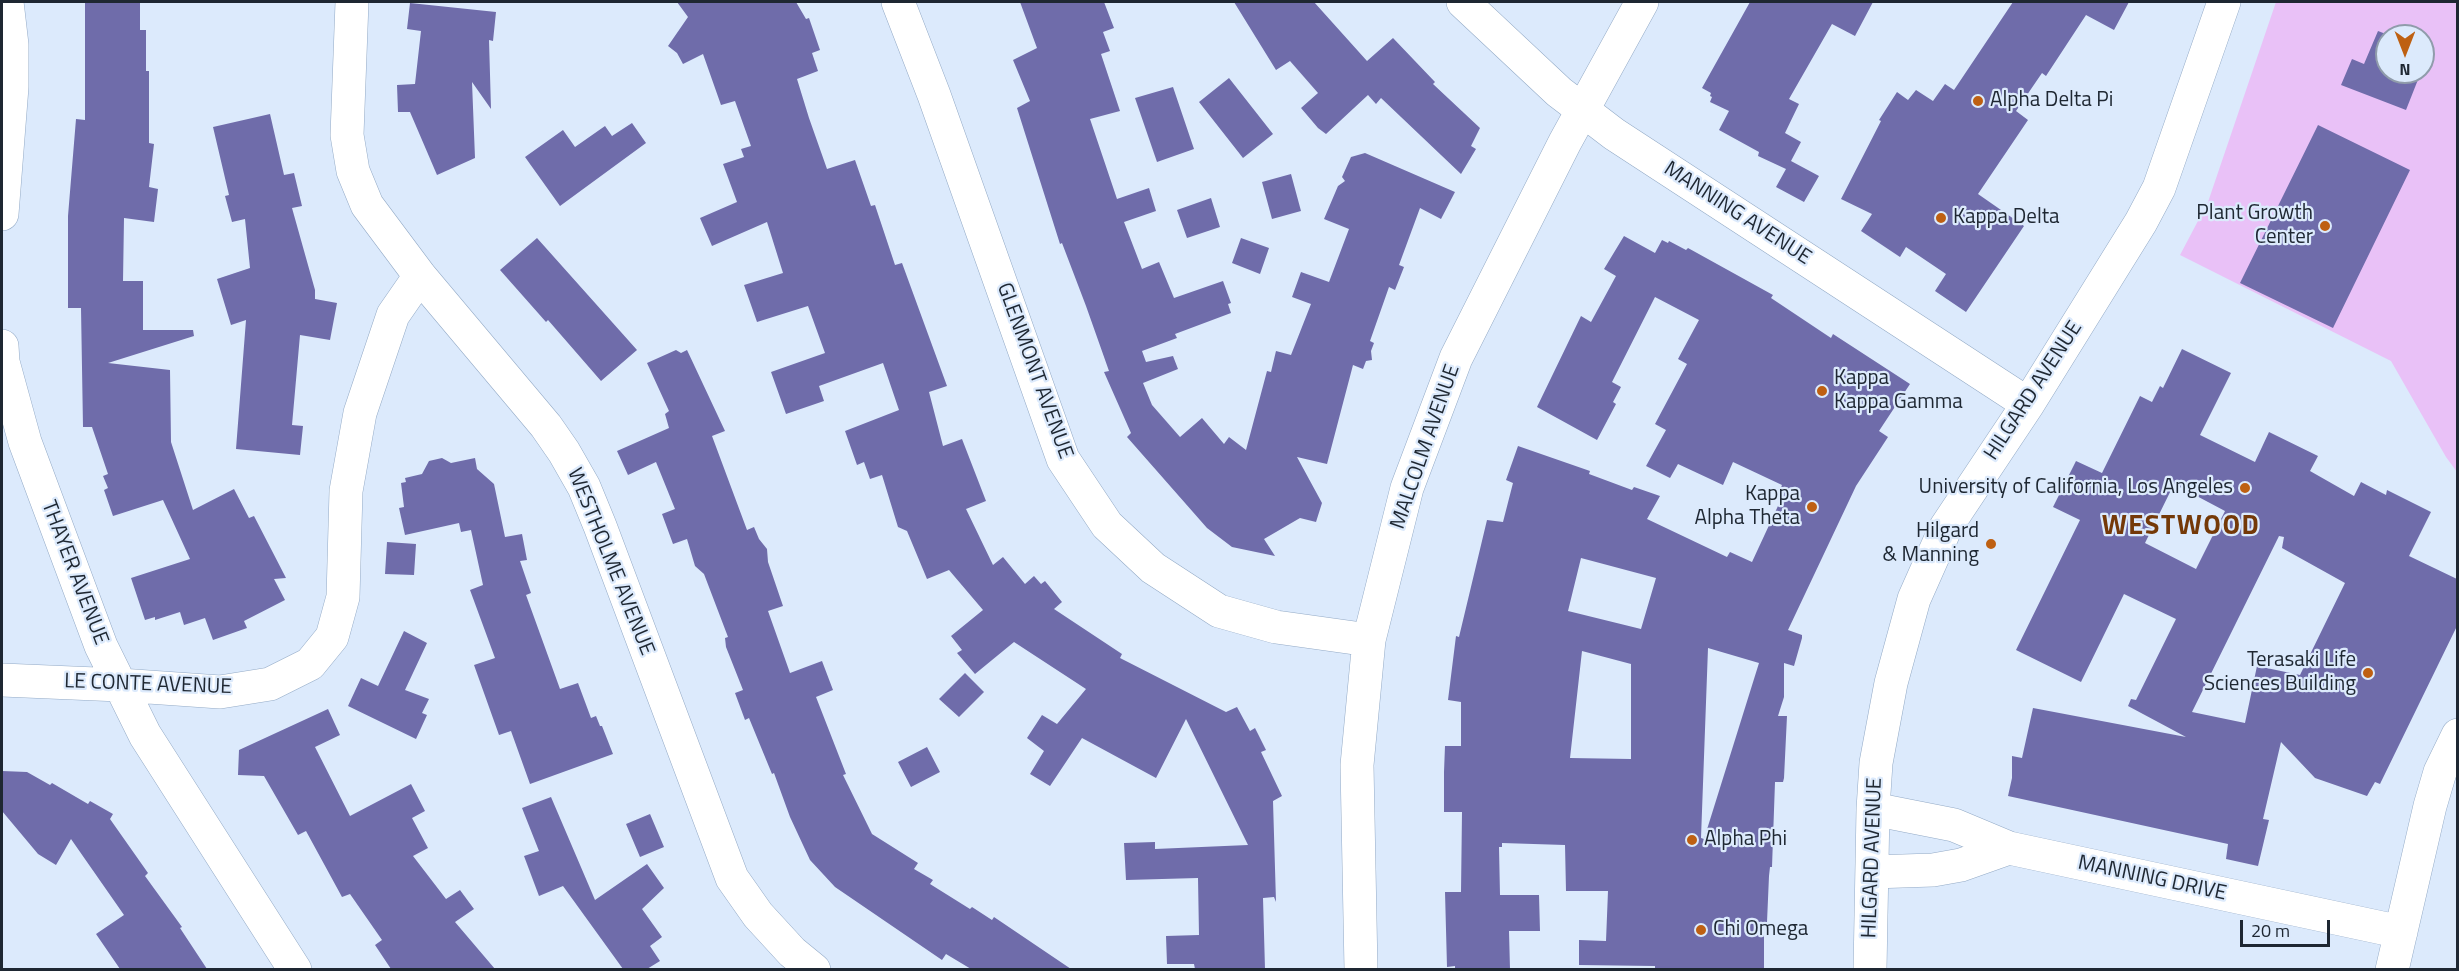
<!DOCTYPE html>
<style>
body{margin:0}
#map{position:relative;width:2459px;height:971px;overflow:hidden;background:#dceafc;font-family:"Titillium Web",sans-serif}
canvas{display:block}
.frame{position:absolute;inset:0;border:3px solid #1e2732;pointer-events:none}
.north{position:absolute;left:2375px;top:24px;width:60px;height:60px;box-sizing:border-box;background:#dceafc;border:2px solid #909cab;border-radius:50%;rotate:180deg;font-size:16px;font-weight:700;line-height:24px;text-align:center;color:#1e2732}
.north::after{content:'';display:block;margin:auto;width:21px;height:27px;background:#be6012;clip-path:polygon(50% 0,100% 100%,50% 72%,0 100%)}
.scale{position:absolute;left:2240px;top:920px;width:90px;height:27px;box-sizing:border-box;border:3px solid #1e2732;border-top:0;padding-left:8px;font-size:18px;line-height:21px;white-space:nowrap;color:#1e2732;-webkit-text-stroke:4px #dceafc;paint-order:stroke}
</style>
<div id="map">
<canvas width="2459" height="971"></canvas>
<div class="frame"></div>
<div class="north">N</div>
<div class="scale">20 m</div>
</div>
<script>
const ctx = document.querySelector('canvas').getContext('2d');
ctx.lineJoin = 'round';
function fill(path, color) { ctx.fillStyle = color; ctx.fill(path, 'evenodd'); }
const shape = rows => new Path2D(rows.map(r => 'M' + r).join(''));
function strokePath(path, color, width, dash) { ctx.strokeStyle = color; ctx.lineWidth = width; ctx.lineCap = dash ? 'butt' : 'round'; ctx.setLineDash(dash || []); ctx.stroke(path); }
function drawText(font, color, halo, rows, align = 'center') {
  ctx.font = font + ' "Titillium Web",sans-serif'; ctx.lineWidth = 4.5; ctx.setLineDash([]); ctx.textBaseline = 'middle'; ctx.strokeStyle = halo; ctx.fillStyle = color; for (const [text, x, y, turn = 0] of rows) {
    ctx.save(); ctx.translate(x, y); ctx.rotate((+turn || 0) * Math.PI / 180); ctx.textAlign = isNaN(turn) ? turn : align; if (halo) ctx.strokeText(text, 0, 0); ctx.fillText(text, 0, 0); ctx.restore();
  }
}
fill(shape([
 [2276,2,2457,2,2457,472,2446,457,2391,361,2180,255,2208,202],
 [2387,36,2423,36,2423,72,2387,72]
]), '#e9c1f7');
fill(shape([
 [85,2,140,2,140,30,146,30,146,71,149,71,149,143,154,144,149,187,158,189,154,222,124,218,123,281,143,281,143,330,193,330,194,336,108,363,170,370,171,442,193,510,234,489,249,518,254,516,286,578,274,579,285,600,244,621,247,628,213,640,205,618,184,625,180,612,155,620,155,617,145,620,131,578,190,559,163,500,113,516,104,490,108,488,103,476,108,474,92,427,83,427,81,308,68,308,68,216,76,119,85,120],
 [677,2,796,2,806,19,809,18,820,50,812,53,818,71,797,79,809,118,827,169,855,160,871,206,875,205,895,265,902,263,947,386,929,392,943,446,962,439,986,501,966,509,993,565,1003,557,1025,584,1034,576,1041,584,1045,581,1062,602,1054,609,1122,654,1120,658,1226,712,1237,707,1250,731,1255,728,1266,750,1261,752,1282,796,1273,801,1276,902,1274,897,1263,898,1265,969,1195,969,1194,964,1167,964,1166,936,1199,935,1198,878,1126,880,1124,843,1155,842,1155,849,1248,845,1186,719,1156,778,1082,738,1050,786,1030,774,1044,751,1027,738,1042,715,1057,724,1086,689,1014,642,975,674,957,653,962,650,951,636,983,610,949,570,927,579,907,531,898,527,882,475,870,479,864,462,857,465,845,431,899,410,883,363,819,386,824,401,786,414,771,372,825,353,808,306,757,322,744,285,783,273,767,222,712,246,700,218,737,202,723,164,744,157,741,149,751,146,735,101,721,105,703,54,683,64,677,53,668,46,688,17],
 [1020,2,1104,2,1114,28,1103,32,1110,51,1101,54,1120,111,1090,119,1117,199,1149,188,1156,211,1124,222,1142,269,1159,262,1174,298,1223,281,1231,303,1228,304,1231,313,1175,334,1177,338,1142,351,1146,362,1173,356,1178,369,1143,383,1152,405,1180,437,1202,418,1224,444,1229,437,1246,450,1267,371,1271,372,1276,351,1291,355,1311,304,1292,297,1301,272,1329,282,1349,229,1324,219,1338,186,1345,181,1342,177,1351,157,1365,153,1455,192,1441,219,1420,208,1399,265,1404,267,1395,290,1389,287,1370,341,1374,343,1371,351,1372,360,1366,361,1363,369,1353,365,1327,464,1297,457,1322,503,1316,522,1300,518,1264,539,1275,556,1232,547,1207,528,1127,437,1131,433,1104,372,1109,371,1086,306,1062,243,1060,244,1017,108,1030,101,1013,60,1037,48],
 [1234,2,1314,2,1367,61,1393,38,1435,82,1433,84,1480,128,1471,146,1476,149,1461,174,1381,98,1376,104,1368,95,1326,134,1318,128,1301,108,1318,93,1290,61,1276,70],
 [1750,2,1873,2,1855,36,1832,24,1789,99,1799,104,1785,133,1801,142,1791,161,1819,176,1804,202,1776,187,1786,169,1758,156,1759,152,1719,130,1729,111,1710,102,1712,97,1710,96,1711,93,1702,88],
 [2013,2,2129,2,2114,30,2086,15,2046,76,2042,73,2016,111,2028,120,1978,194,2024,226,1966,312,1935,291,1946,274,1906,247,1900,257,1861,231,1872,214,1841,199,1881,121,1879,120,1897,92,1908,100,1916,90,1933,101,1945,84,1954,90],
 [410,3,496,12,493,41,489,40,491,109,472,82,475,158,437,175,410,112,398,112,397,85,415,84,421,31,407,29],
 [2378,31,2391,36,2387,36,2387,72,2421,72,2406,110,2341,85,2352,59,2364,64],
 [1229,78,1273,134,1243,158,1199,102],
 [1173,87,1194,149,1157,162,1135,98],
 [270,114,284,175,294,173,302,206,292,208,315,290,315,299,337,303,330,340,300,335,292,425,303,426,300,455,236,449,246,320,231,325,217,279,250,268,245,219,232,222,225,196,229,195,213,127],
 [632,123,646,143,560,206,525,157,563,130,575,147,605,126,612,136],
 [2318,125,2410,170,2333,328,2240,283],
 [1291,174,1301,211,1272,219,1262,182],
 [1211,198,1220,227,1187,238,1177,210],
 [1624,236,1655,253,1662,240,1668,243,1669,241,1686,250,1688,248,1773,295,1771,298,1831,338,1833,334,1910,384,1879,431,1888,437,1856,486,1788,630,1802,635,1802,638,1794,666,1784,663,1784,697,1778,716,1787,716,1784,778,1783,782,1775,782,1772,867,1770,867,1769,876,1767,922,1764,922,1764,969,1655,969,1655,966,1579,965,1579,940,1606,941,1608,891,1566,891,1565,845,1502,843,1502,847,1499,847,1500,895,1539,895,1540,931,1509,931,1510,969,1455,969,1455,966,1447,967,1445,892,1461,892,1462,812,1444,812,1444,772,1445,746,1461,746,1461,702,1448,700,1456,636,1459,637,1487,520,1503,522,1513,483,1506,480,1518,446,1590,471,1589,474,1632,490,1634,487,1660,496,1647,519,1727,557,1730,552,1752,562,1784,493,1779,491,1782,485,1733,462,1723,485,1678,464,1670,478,1646,466,1666,430,1655,424,1687,364,1678,359,1699,320,1655,297,1612,382,1621,387,1613,402,1616,404,1597,440,1537,407,1581,316,1591,322,1616,276,1604,269],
 [1581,558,1656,578,1641,629,1568,611],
 [1708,648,1759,663,1704,839,1701,838],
 [1582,651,1631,664,1631,759,1570,758],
 [537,238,637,350,601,381,548,320,546,322,500,270],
 [1241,238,1269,248,1260,274,1232,263],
 [2182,349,2231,373,2200,435,2255,462,2269,432,2318,456,2310,471,2354,496,2361,482,2386,495,2387,490,2431,512,2409,556,2457,579,2457,626,2380,784,2375,782,2367,796,2315,778,2281,742,2263,819,2269,820,2258,866,2226,859,2228,844,2008,796,2012,778,2012,756,2022,758,2033,708,2186,737,2128,706,2131,699,2136,700,2176,619,2124,594,2081,682,2016,650,2080,520,2053,507,2076,461,2102,473,2140,396,2152,402,2160,386,2163,388],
 [2174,484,2225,511,2196,569,2145,543],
 [2279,536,2284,537,2282,548,2345,583,2300,675,2257,666,2245,723,2192,712],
 [676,350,681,353,687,350,725,431,712,436,747,530,754,527,759,539,767,549,768,562,783,606,768,611,790,673,822,661,833,690,816,697,846,774,843,775,872,834,918,863,914,869,933,880,930,884,970,909,972,907,992,920,994,917,1071,969,971,969,946,954,942,960,835,887,810,860,790,817,774,773,772,774,749,718,745,720,735,693,743,690,726,647,725,638,728,637,704,574,695,566,687,539,673,544,662,514,675,509,656,462,628,475,617,451,669,428,665,414,669,411,647,363],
 [442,458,451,463,475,458,477,469,494,484,505,537,522,534,527,560,520,561,531,593,526,595,560,689,578,683,591,718,596,716,600,726,602,726,613,754,530,784,511,731,499,735,474,665,495,658,470,590,483,585,471,530,461,532,459,523,405,535,399,508,404,507,401,483,406,482,405,478,422,474,429,461],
 [387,542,416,544,414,575,385,574],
 [404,631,427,643,405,690,429,699,422,713,427,715,416,739,348,706,361,678,378,686],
 [965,673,984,692,959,717,939,699],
 [328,709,340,735,315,747,350,816,411,784,425,811,412,818,428,848,413,856,446,899,460,890,474,909,455,922,495,969,391,969,375,945,382,940,350,894,342,897,306,831,298,835,264,776,238,775,239,750],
 [927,747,940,772,911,787,898,762],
 [2,771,27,772,50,785,52,783,88,804,90,801,113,814,110,819,148,873,145,876,182,927,180,928,207,969,120,969,96,934,124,915,71,839,56,865,38,854,2,811],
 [551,797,595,900,647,864,664,888,642,909,662,937,650,946,660,961,647,969,623,969,563,886,539,896,524,856,539,851,522,808],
 [650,814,664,847,640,857,626,824]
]), '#6f6caa');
const minor = shape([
 [352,2,347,135,353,171,367,205,420,276,546,426,564,452,584,487,600,526,732,878,758,915,792,952,814,970],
 [898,2,934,95,1063,459,1107,525,1153,568,1219,611,1276,627,1369,640],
 [1463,2,1559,92,1614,134,2028,404],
 [2,214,12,87,12,45,7,2],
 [2,346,3,362,25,442,101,646,145,735,295,970],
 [2,680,120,685,220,692,270,684,310,664,332,637,343,597,346,491,360,413,393,315,420,276],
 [1873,809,1954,825,2009,848,2401,932],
 [1872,872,1933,870,1961,865,2009,848],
 [1361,970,1357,765,1369,640,1407,488,1456,358,1565,142,1642,2],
 [1870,970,1873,809,1876,763,1891,683,1914,599,1946,527,2028,404,2141,222,2159,188,2224,2],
 [2392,970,2430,806,2440,772,2458,735]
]);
strokePath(minor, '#93aac6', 34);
strokePath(minor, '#fff', 33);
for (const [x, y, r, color] of [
 [1978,101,6,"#be6012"],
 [1941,218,6,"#be6012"],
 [2325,226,6,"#be6012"],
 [1822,391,6,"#be6012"],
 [2245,488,6,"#be6012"],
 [1812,507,6,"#be6012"],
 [1991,544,6,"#be6012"],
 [2368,673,6,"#be6012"],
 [1692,840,6,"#be6012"],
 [1701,930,6,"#be6012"]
]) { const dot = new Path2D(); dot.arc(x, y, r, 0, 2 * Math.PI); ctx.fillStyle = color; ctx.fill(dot); strokePath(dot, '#dceafc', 2); }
drawText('21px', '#1e2732', '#dceafc', [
 ["Alpha Delta Pi",1990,101],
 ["Plant Growth",2313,214,"right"],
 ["Center",2313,238,"right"],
 ["Kappa Delta",1953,218],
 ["Kappa",1834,379],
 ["Kappa Gamma",1834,403],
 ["University of California, Los Angeles",2233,488,"right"],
 ["Kappa",1800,495,"right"],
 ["Alpha Theta",1800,519,"right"],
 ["Hilgard",1979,532,"right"],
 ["& Manning",1979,556,"right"],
 ["Terasaki Life",2356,661,"right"],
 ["Sciences Building",2356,685,"right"],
 ["Alpha Phi",1704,840],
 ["Chi Omega",1713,930]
], 'left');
drawText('21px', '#1e2732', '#dceafc', [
 ["MANNING AVENUE",1737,214,33],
 ["GLENMONT AVENUE",1034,371,70],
 ["HILGARD AVENUE",2034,391,-57],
 ["MALCOLM AVENUE",1426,447,-71],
 ["WESTHOLME AVENUE",610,562,68],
 ["THAYER AVENUE",74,573,69],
 ["LE CONTE AVENUE",148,685,2],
 ["HILGARD AVENUE",1873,858,-88],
 ["MANNING DRIVE",2152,879,12]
]);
ctx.letterSpacing = '1.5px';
drawText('bold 27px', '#743908', '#dceafc', [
 ["WESTWOOD",2181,527]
]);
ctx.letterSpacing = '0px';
</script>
